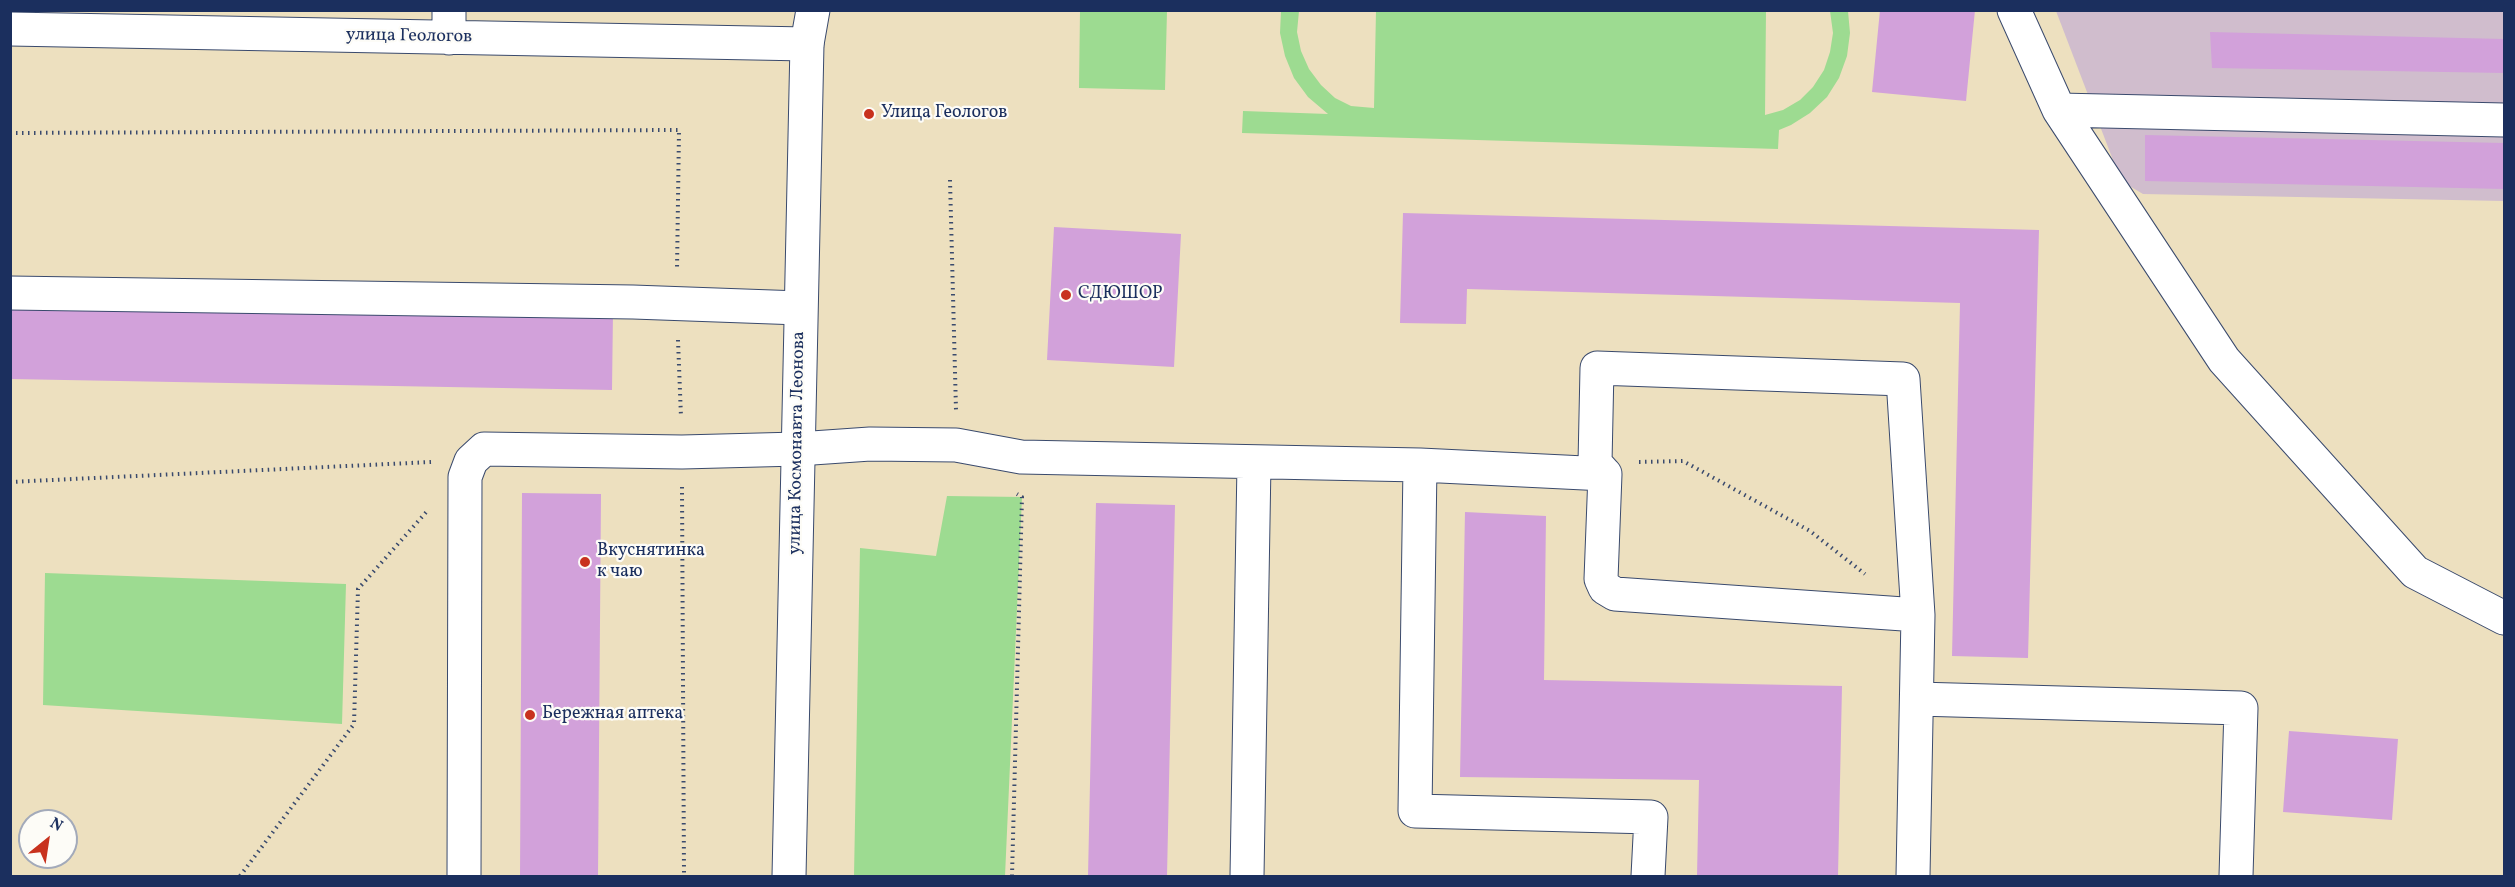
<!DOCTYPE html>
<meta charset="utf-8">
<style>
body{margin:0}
#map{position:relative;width:2515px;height:887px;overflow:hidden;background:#ede0bf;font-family:Vollkorn,serif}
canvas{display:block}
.frame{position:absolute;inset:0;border:12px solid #1b2f5e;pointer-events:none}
.north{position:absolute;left:18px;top:809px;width:60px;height:60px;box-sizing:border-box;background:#fdfcf7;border:2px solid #a3aaba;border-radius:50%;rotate:30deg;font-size:16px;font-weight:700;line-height:24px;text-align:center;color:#1b2f5e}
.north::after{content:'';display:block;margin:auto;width:21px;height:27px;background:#c8321e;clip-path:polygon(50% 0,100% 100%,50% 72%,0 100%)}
</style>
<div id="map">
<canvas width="2515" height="887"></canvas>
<div class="frame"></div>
<div class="north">N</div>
</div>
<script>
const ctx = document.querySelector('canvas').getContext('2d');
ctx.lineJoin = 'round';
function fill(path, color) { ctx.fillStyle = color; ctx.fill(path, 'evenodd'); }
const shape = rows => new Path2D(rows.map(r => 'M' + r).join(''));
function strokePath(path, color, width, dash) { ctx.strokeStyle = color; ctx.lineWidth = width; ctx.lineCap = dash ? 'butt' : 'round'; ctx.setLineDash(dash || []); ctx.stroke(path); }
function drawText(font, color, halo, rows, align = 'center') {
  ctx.font = font + ' Vollkorn,serif'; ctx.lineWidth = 4.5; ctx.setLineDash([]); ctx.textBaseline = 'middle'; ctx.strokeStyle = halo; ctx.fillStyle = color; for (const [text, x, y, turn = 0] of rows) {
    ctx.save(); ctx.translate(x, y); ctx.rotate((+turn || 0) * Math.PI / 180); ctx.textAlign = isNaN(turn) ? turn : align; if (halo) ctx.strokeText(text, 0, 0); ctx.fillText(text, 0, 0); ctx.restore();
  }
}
fill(shape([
 [2056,11,2504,11,2504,201,2143,194,2121,181]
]), '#d0bdcd');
fill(shape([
 [1080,11,1167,11,1165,90,1079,88],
 [1281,11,1299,11,1297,32,1301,51,1309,69,1321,85,1335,98,1351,106,1374,108,1376,11,1766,11,1765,115,1783,110,1800,100,1813,87,1824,70,1830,52,1833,33,1830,11,1848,11,1850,33,1847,56,1839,78,1827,97,1810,113,1791,125,1779,130,1778,149,1242,133,1243,111,1328,114,1308,97,1294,78,1285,56,1280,33],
 [947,496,1022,497,1005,876,854,876,860,548,936,556],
 [45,573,346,584,342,724,43,705]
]), '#9ddb91');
fill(shape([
 [1880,10,1975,10,1966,101,1872,92],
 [2210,32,2504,39,2504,73,2212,68],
 [2145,135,2504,143,2504,189,2145,181],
 [1403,213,2039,230,2028,658,1952,656,1960,303,1467,289,1466,324,1400,323],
 [1054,227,1181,234,1174,367,1047,360],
 [10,300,613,312,612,390,10,379],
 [522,493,601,494,598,876,520,876],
 [1096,503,1175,505,1167,876,1088,876],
 [1465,512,1546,516,1544,680,1842,686,1838,876,1697,876,1699,780,1460,777],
 [2289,731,2398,739,2392,820,2283,812]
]), '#d2a1da');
const minor = shape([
 [2014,10,2059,110,2504,120],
 [10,29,807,44],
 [449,38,449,10],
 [2059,110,2224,360,2415,572,2504,618],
 [10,293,633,302,800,308],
 [1420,465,1415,811,1651,817,1648,876],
 [1605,474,1595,463,1597,368,1903,379,1918,615],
 [1917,699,2241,708,2236,876],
 [464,876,465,477,471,461,484,449,682,452,798,449,870,444,956,445,1021,457,1420,465,1605,474,1601,579,1605,588,1615,594,1918,615,1913,876],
 [1247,876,1254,463]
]);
const major = shape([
 [789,876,807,44,813,10]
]);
strokePath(minor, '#3a4a6d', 35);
strokePath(major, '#3a4a6d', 35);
strokePath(shape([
 [10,133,679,130,677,270],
 [950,180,956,410],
 [678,340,681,417],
 [1639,462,1683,461,1810,531,1865,574],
 [10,482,431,462],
 [682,487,684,876],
 [240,876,354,724,358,589,429,509],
 [1012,876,1022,497,1017,494]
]), '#3a4a6d', 4, [1.5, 4.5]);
strokePath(minor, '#fff', 33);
strokePath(major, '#fff', 33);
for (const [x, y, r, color] of [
 [869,114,6,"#c8321e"],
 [1066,295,6,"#c8321e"],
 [585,562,6,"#c8321e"],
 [530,715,6,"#c8321e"]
]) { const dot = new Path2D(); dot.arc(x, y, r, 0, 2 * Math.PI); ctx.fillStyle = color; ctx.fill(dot); strokePath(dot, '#fdfcf7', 2); }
drawText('18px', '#1b2f5e', '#fdfcf7', [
 ["улица Геологов",409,37,1],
 ["улица Космонавта Леонова",798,443,-89]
]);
drawText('18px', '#1b2f5e', '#fdfcf7', [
 ["Улица Геологов",881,114],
 ["СДЮШОР",1078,295],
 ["Вкуснятинка",597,552],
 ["к чаю",597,573],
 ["Бережная аптека",542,715]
], 'left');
</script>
